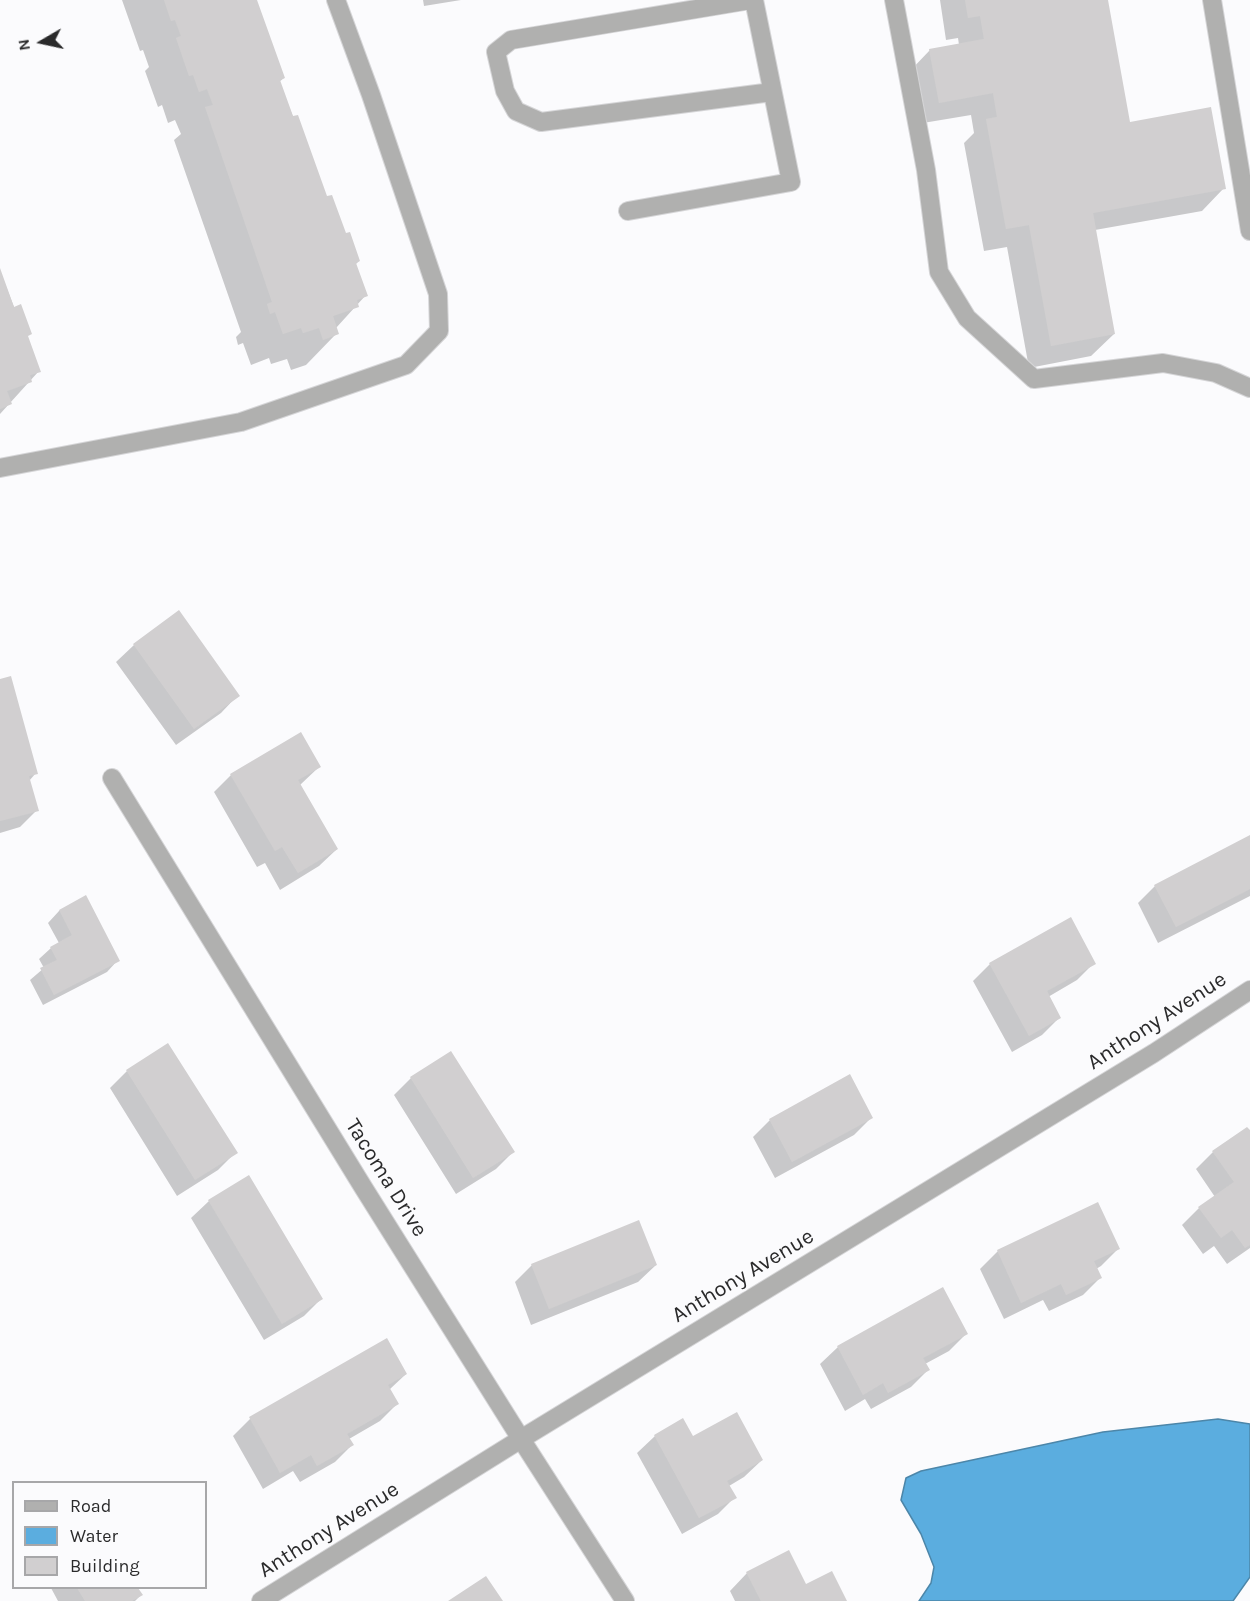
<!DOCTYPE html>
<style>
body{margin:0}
#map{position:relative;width:1250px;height:1601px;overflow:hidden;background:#fbfbfd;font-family:Karla,sans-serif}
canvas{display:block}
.legend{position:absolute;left:12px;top:1481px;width:195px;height:108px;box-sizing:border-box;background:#fbfbfd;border:2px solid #a7a7a9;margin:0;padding:8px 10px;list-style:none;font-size:18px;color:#2a2a2b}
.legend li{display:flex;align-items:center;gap:12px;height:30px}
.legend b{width:30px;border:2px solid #a7a7a9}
.north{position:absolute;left:12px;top:12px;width:60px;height:60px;-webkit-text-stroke:4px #fbfbfd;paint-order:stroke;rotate:261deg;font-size:16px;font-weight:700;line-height:24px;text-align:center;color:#2a2a2b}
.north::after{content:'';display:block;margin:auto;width:21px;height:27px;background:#2a2a2b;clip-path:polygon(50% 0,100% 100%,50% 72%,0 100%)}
</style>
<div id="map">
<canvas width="1250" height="1601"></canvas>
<ul class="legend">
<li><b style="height:8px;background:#b0b0af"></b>Road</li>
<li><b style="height:16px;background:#5baddf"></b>Water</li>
<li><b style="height:16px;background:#d1cfd0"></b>Building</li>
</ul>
<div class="north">N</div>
</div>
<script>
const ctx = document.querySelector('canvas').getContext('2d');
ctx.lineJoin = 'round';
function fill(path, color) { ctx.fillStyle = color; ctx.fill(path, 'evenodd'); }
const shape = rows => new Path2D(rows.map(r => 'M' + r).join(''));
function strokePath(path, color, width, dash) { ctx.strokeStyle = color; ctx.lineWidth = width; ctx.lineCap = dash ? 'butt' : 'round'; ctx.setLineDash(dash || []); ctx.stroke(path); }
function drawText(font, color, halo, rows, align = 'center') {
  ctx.font = font + ' Karla,sans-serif'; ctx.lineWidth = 4.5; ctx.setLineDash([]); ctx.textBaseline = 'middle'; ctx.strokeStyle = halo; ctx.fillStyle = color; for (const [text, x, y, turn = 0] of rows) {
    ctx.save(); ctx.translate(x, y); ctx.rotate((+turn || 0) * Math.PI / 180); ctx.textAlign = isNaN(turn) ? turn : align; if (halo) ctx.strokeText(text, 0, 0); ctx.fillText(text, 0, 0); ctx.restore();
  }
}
const water = shape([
 [1218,1419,1250,1424,1250,1577,1233,1601,919,1601,931,1583,934,1567,921,1534,901,1500,906,1478,921,1471,1103,1432,1218,1419]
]);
fill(water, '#5baddf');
strokePath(water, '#4c86a9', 1.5);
fill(shape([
 [122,0,256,0,284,78,279,82,326,198,359,261,355,265,366,295,336,328,337,333,306,365,291,370,287,359,271,364,269,358,251,365,243,343,238,345,236,337,241,332,174,140,181,134,175,120,168,123,162,105,158,107,145,71,149,67,143,50,140,51],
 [423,0,461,0,424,6],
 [940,0,1107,0,1129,123,1224,188,1202,211,1095,230,1114,334,1091,356,1029,368,1007,247,984,251,964,143,974,133,971,115,917,124,908,73,930,50,959,45,958,38,946,40],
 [0,271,39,371,0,414],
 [179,612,238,695,221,713,176,745,116,662,134,645],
 [0,680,36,773,29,781,37,810,20,827,0,833],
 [319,767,300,785,337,849,319,866,280,890,265,863,257,867,214,792,231,775],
 [1250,837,1250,896,1158,943,1138,903,1155,886],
 [86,897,118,960,107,972,43,1005,30,980,44,968,39,959,51,948,59,943,48,923,59,911],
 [1094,963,1077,980,1048,997,1059,1018,1042,1035,1012,1052,973,981,990,964],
 [127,1071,236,1152,218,1170,177,1196,110,1088],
 [411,1078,513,1152,496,1169,456,1194,394,1095],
 [871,1118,854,1135,775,1178,753,1137,770,1120],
 [1250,1133,1250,1248,1227,1264,1214,1246,1203,1254,1182,1225,1199,1208,1215,1197,1196,1169,1213,1152],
 [209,1201,321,1299,304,1316,264,1340,191,1218],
 [1118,1249,1101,1266,1096,1269,1100,1278,1083,1295,1049,1311,1043,1300,1004,1319,980,1269,998,1251],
 [532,1265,656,1265,638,1282,531,1325,515,1282],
 [966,1334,949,1351,925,1364,928,1370,911,1387,871,1409,865,1399,845,1411,820,1364,838,1347],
 [387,1340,406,1374,389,1390,397,1404,380,1421,349,1439,352,1445,335,1462,300,1482,293,1471,263,1489,233,1436,250,1419],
 [683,1420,693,1438,762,1460,744,1477,729,1486,735,1497,718,1514,682,1534,637,1453,655,1436],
 [747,1573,806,1586,845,1601,735,1601,730,1591],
 [51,1588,137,1588,141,1595,135,1601,58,1601]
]), '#0003');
fill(shape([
 [164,0,257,0,285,78,280,80,293,116,298,115,327,196,332,195,346,233,350,232,360,261,356,263,368,296,357,300,359,307,333,316,339,334,323,340,319,328,303,333,301,328,283,334,275,312,270,314,267,304,272,302,205,107,213,105,207,89,199,92,193,75,189,76,176,38,181,36,175,20,171,21],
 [965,0,1108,0,1130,122,1211,107,1226,189,1093,213,1115,334,1051,346,1029,225,1006,229,986,119,997,117,993,93,939,103,929,49,984,39,980,16,968,18],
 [0,268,14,307,21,304,32,334,28,336,41,372,30,375,32,382,7,391,12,404,0,409],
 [179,610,240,696,194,729,133,644],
 [11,676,38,774,29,776,39,811,0,821,0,679],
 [301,732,321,767,298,780,338,849,298,873,282,847,275,851,230,774],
 [1250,835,1250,889,1176,927,1154,885],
 [86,895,120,961,54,995,40,968,57,960,50,947,72,935,59,910],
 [1071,917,1096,964,1047,991,1061,1018,1029,1036,989,963],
 [168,1043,238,1153,195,1180,126,1070],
 [451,1051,515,1152,473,1178,410,1077],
 [850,1074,873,1118,792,1162,769,1119],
 [1247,1127,1250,1130,1250,1245,1245,1248,1232,1230,1221,1238,1198,1207,1234,1182,1212,1151],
 [249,1175,323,1299,282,1324,208,1200],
 [1098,1202,1120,1249,1094,1261,1102,1278,1066,1295,1061,1284,1021,1303,997,1250],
 [639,1220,657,1265,549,1309,531,1264],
 [943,1287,968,1334,923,1358,930,1370,888,1393,883,1383,863,1395,837,1346],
 [387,1338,407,1374,388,1385,399,1404,347,1434,354,1445,317,1466,311,1455,280,1473,249,1417],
 [737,1412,763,1460,727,1481,737,1498,699,1518,654,1435,683,1418,693,1436],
 [789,1550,806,1584,832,1571,847,1601,761,1601,746,1572],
 [486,1576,503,1601,448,1601],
 [77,1588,138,1588,143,1595,132,1601,85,1601]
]), '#d1cfd0');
const minor = shape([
 [750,0,511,40,496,52,505,91,516,111,541,122,772,92],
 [894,0,926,170,939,272,967,318,1034,379,1163,363,1216,373,1250,388],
 [1212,0,1250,231],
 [628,211,791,182,754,0],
 [0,468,241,422,406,365,439,331,438,294,371,95,336,0],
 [112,778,363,1187,521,1439,625,1601],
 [261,1601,521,1439,1154,1053,1250,990]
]);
strokePath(minor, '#d5d5d7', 20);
strokePath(minor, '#b0b0af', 18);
drawText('22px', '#2a2a2b', '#fbfbfd', [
 ["Anthony Avenue",1157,1021,-33],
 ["Tacoma Drive",386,1178,58],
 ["Anthony Avenue",743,1276,-31],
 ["Anthony Avenue",329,1530,-32]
]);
</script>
